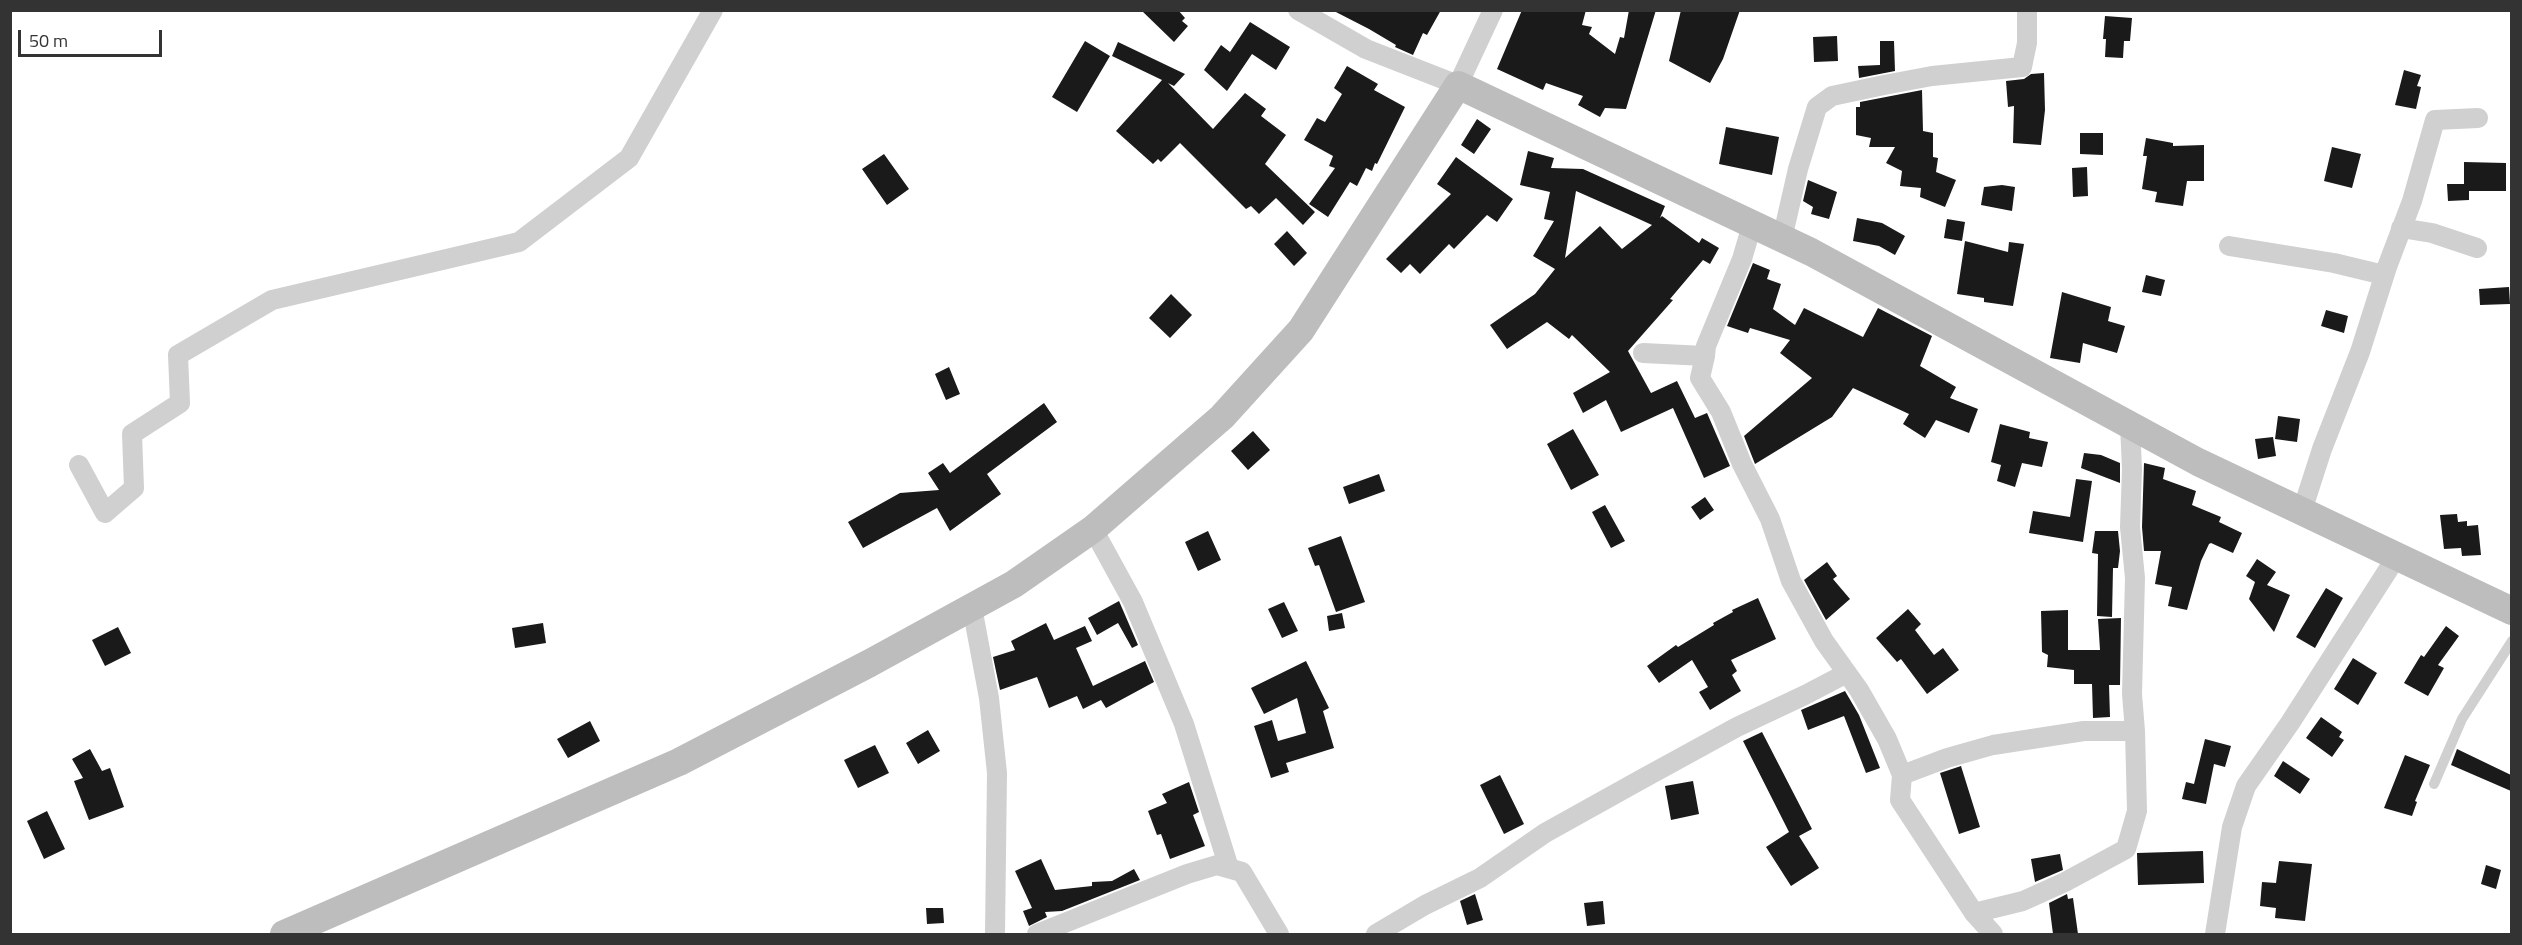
<!DOCTYPE html>
<style>
body{margin:0}
#map{position:relative;width:2522px;height:945px;overflow:hidden;background:#fff;font-family:"Titillium Web",sans-serif}
canvas{display:block}
.frame{position:absolute;inset:0;border:12px solid #333;pointer-events:none}
.scale{position:absolute;left:18px;top:30px;width:144px;height:27px;box-sizing:border-box;border:3px solid #333;border-top:0;padding-left:8px;font-size:18px;line-height:21px;white-space:nowrap;color:#333;-webkit-text-stroke:4px #fff;paint-order:stroke}
</style>
<div id="map">
<canvas width="2522" height="945"></canvas>
<div class="frame"></div>
<div class="scale">50 m</div>
</div>
<script>
const ctx = document.querySelector('canvas').getContext('2d');
ctx.lineJoin = 'round';
function fill(path, color) { ctx.fillStyle = color; ctx.fill(path, 'evenodd'); }
const shape = rows => new Path2D(rows.map(r => 'M' + r).join(''));
function strokePath(path, color, width, dash) { ctx.strokeStyle = color; ctx.lineWidth = width; ctx.lineCap = dash ? 'butt' : 'round'; ctx.setLineDash(dash || []); ctx.stroke(path); }
fill(shape([
 [1141,10,1178,10,1185,18,1182,21,1188,26,1174,42],
 [1332,10,1441,10,1427,35,1423,33,1413,55,1395,47,1396,45,1369,29],
 [1522,10,1586,10,1582,25,1592,27,1589,34,1615,54,1620,37,1624,38,1629,10,1656,10,1626,109,1605,108,1600,117,1578,105,1583,96,1546,83,1543,90,1497,69],
 [1681,10,1740,10,1723,59,1710,83,1669,61],
 [2105,16,2132,18,2130,41,2124,41,2123,58,2105,57,2106,39,2103,39],
 [1250,22,1290,47,1276,70,1252,54,1227,91,1204,70,1221,45,1230,52],
 [1837,36,1838,61,1814,62,1813,37],
 [1085,41,1110,56,1077,112,1052,97],
 [1880,41,1894,41,1895,71,1859,78,1858,66,1880,65],
 [1118,42,1185,74,1174,86,1168,83,1213,129,1245,93,1266,109,1261,116,1286,135,1265,164,1315,212,1303,225,1276,198,1259,214,1251,206,1246,209,1180,143,1161,162,1158,159,1153,164,1144,156,1116,131,1162,80,1112,56],
 [1347,66,1378,84,1374,90,1405,107,1377,164,1375,163,1372,171,1366,168,1357,186,1350,182,1328,217,1309,204,1335,168,1329,166,1333,156,1304,140,1317,118,1325,122,1342,94,1334,88],
 [2404,70,2421,75,2417,86,2421,87,2416,109,2395,105],
 [2044,73,2045,110,2041,145,2013,143,2014,106,2008,107,2006,81,2024,79,2031,74],
 [1922,90,1923,131,1933,133,1933,157,1938,158,1936,172,1956,180,1945,207,1920,197,1921,188,1900,186,1902,171,1886,163,1895,147,1869,147,1871,138,1856,135,1856,107,1860,107,1860,102],
 [1477,119,1491,129,1474,154,1461,145],
 [1726,127,1779,137,1772,175,1719,164],
 [2080,133,2103,133,2103,155,2080,154],
 [2146,138,2173,143,2173,146,2204,145,2204,181,2187,181,2183,206,2155,202,2157,192,2142,189,2147,156,2143,156],
 [2332,147,2361,154,2352,188,2324,181],
 [1528,151,1554,158,1551,168,1583,169,1665,206,1660,218,1662,216,1699,243,1702,238,1719,248,1710,264,1703,260,1670,299,1673,300,1628,351,1651,393,1677,381,1695,418,1707,413,1730,466,1704,478,1673,408,1621,432,1606,400,1583,413,1573,393,1610,372,1572,335,1569,339,1547,322,1507,349,1490,325,1535,294,1555,269,1533,256,1554,221,1544,219,1550,192,1520,185],
 [1576,191,1628,214,1652,225,1622,249,1600,226,1565,258],
 [884,154,909,189,887,205,862,169],
 [1456,157,1513,199,1497,222,1487,215,1454,249,1449,244,1420,274,1410,264,1401,273,1386,259,1451,194,1437,184],
 [2464,162,2506,163,2506,191,2469,191,2469,200,2448,201,2447,184,2464,184],
 [2087,167,2088,196,2073,197,2072,168],
 [1808,180,1837,192,1829,219,1811,214,1813,207,1803,201],
 [2002,185,2015,187,2012,211,1981,205,1984,187],
 [1857,218,1882,223,1905,236,1895,255,1879,246,1853,241],
 [1947,219,1965,222,1962,241,1944,238],
 [1287,231,1307,253,1294,266,1274,244],
 [1965,241,2008,252,2009,242,2024,244,2013,306,1984,302,1984,298,1957,294],
 [1753,263,1770,270,1767,279,1781,284,1773,309,1795,325,1804,308,1863,337,1878,308,1932,336,1920,366,1956,387,1950,398,1978,409,1969,433,1936,420,1925,438,1903,424,1909,414,1853,388,1832,417,1755,464,1744,436,1812,378,1780,353,1790,340,1750,328,1748,333,1727,326],
 [2146,275,2165,280,2161,296,2142,292],
 [2509,287,2510,304,2480,305,2479,289],
 [2062,292,2111,307,2108,321,2125,326,2117,353,2083,343,2080,363,2050,358],
 [1171,294,1192,315,1170,338,1149,318],
 [2326,310,2348,316,2344,333,2321,326],
 [949,367,960,394,946,400,935,374],
 [1044,403,1057,422,987,474,1001,494,950,531,937,508,863,548,848,522,900,493,939,490,928,473,943,463,950,473],
 [2278,416,2300,419,2297,442,2275,439],
 [2000,424,2030,432,2029,438,2048,442,2042,467,2022,463,2015,487,1997,481,2001,465,1991,462],
 [1573,429,1599,475,1571,490,1547,444],
 [1253,431,1270,450,1248,470,1231,451],
 [2273,437,2276,456,2258,459,2255,439],
 [2084,453,2101,455,2120,463,2120,483,2081,468],
 [2144,463,2165,468,2163,479,2196,491,2192,505,2221,517,2219,522,2242,533,2233,553,2211,543,2209,544,2201,561,2187,610,2168,606,2172,587,2155,584,2161,551,2144,551,2142,527],
 [1379,474,1385,491,1349,504,1343,487],
 [2076,479,2092,481,2083,542,2029,533,2033,511,2070,517],
 [1705,497,1714,510,1700,520,1691,507],
 [1605,505,1625,541,1611,548,1592,512],
 [2457,514,2458,522,2467,521,2467,526,2478,525,2481,555,2462,556,2461,548,2444,549,2440,515],
 [1208,531,1221,560,1198,571,1185,542],
 [2095,531,2118,531,2120,551,2118,568,2113,568,2112,617,2097,616,2098,554,2092,553],
 [1341,536,1365,602,1336,612,1319,565,1315,566,1308,548],
 [2257,559,2276,572,2267,585,2290,595,2274,632,2249,599,2255,582,2246,576],
 [1827,562,1837,576,1833,579,1850,599,1826,620,1804,580],
 [2326,588,2343,598,2315,648,2296,637],
 [1758,598,1776,639,1731,660,1737,671,1732,675,1741,691,1710,710,1699,692,1708,687,1692,660,1659,683,1647,666,1676,645,1678,647,1714,625,1713,623,1733,612,1732,610],
 [1119,601,1138,645,1132,648,1118,623,1097,635,1088,618],
 [1284,602,1298,631,1282,638,1268,609],
 [1908,609,1921,624,1915,630,1934,655,1943,648,1959,670,1927,694,1901,659,1897,662,1876,638],
 [2068,610,2068,650,2100,650,2098,619,2121,618,2120,685,2109,685,2110,717,2093,718,2092,684,2074,684,2074,670,2047,667,2048,655,2042,652,2041,611],
 [1342,613,1345,628,1329,631,1327,616],
 [543,623,546,643,515,648,512,628],
 [1046,623,1054,640,1085,626,1092,641,1076,648,1093,686,1145,661,1154,682,1106,708,1101,700,1083,709,1077,696,1049,708,1037,677,1000,690,993,657,1015,650,1011,641],
 [2446,626,2459,636,2438,665,2444,668,2428,696,2404,683,2421,655,2424,657],
 [118,627,131,653,105,666,92,640],
 [2353,658,2377,673,2358,705,2334,689],
 [1306,661,1329,708,1323,711,1334,748,1286,763,1289,772,1271,778,1254,726,1272,720,1278,741,1306,733,1297,698,1264,714,1251,688],
 [1845,691,1859,715,1880,768,1866,773,1844,716,1808,730,1801,710],
 [2321,717,2342,732,2339,737,2344,740,2332,757,2306,738],
 [590,721,600,741,568,758,557,739],
 [928,730,940,751,918,764,906,743],
 [1762,732,1812,829,1799,836,1819,868,1791,886,1766,847,1789,832,1743,741],
 [2205,739,2231,746,2225,767,2214,764,2206,804,2182,799,2186,782,2194,784],
 [875,745,889,773,858,788,844,760],
 [90,749,102,771,110,768,124,807,89,820,74,781,83,778,72,759],
 [2457,749,2511,775,2511,791,2451,765],
 [2405,755,2430,765,2415,801,2417,802,2412,816,2384,808],
 [2283,761,2310,779,2300,794,2274,776],
 [1961,766,1980,827,1959,834,1940,773],
 [1500,775,1524,824,1504,834,1480,785],
 [1693,781,1699,814,1671,820,1665,786],
 [1189,782,1199,812,1193,815,1205,846,1170,859,1161,834,1157,835,1148,811,1167,803,1162,794],
 [47,811,65,849,44,859,27,821],
 [2203,851,2204,883,2138,885,2137,853],
 [2060,854,2063,870,2035,882,2031,859],
 [1041,859,1055,890,1092,886,1092,882,1112,881,1134,869,1140,880,1062,911,1045,912,1047,917,1029,926,1023,911,1032,908,1015,871],
 [2279,861,2312,864,2305,921,2275,918,2276,908,2260,906,2262,882,2276,883],
 [2486,865,2501,870,2496,889,2481,884],
 [1475,894,1483,920,1467,925,1460,901],
 [2067,894,2068,899,2073,898,2078,934,2053,934,2049,903],
 [1603,901,1605,924,1587,926,1584,903],
 [926,908,943,908,944,923,927,924]
]), '#1a1a1a');
strokePath(shape([
 [2434,784,2462,719,2512,641]
]), '#d0d0d0', 10);
strokePath(shape([
 [1298,10,1366,49,1458,85,1493,10],
 [2401,228,2432,233,2477,248],
 [1782,239,1798,169,1817,107,1832,96,1884,85,1932,76,2022,67,2027,43,2027,10],
 [2229,246,2334,263,2384,275],
 [1643,353,1705,356,1706,346,1742,259,1752,225],
 [1705,356,1700,378,1721,412,1742,464,1770,519,1791,581,1824,641,1859,690,1887,739,1902,775,1900,800,1974,913,1993,934],
 [79,465,105,513,134,488,132,434,180,403,178,355,272,300,519,242,629,158,713,10],
 [2302,511,2322,449,2360,352,2387,267,2412,201,2435,120,2478,118],
 [1093,529,1133,602,1184,724,1229,868],
 [972,607,989,698,997,773,995,934],
 [1902,775,1947,758,1993,745,2084,731,2135,731,2132,694,2135,578,2130,527,2132,469,2130,425],
 [1974,913,2023,901,2065,882,2126,849,2137,811,2135,731],
 [1037,934,1187,874,1217,865,1242,872,1279,934],
 [1376,934,1425,905,1480,878,1545,833,1642,779,1737,727,1805,695,1847,673],
 [2215,934,2232,827,2246,786,2290,723,2397,556]
]), '#d0d0d0', 20);
strokePath(shape([
 [284,934,679,762,870,663,1014,584,1093,529,1222,417,1301,330,1458,85,1811,252,2198,462,2512,611]
]), '#bdbdbd', 28);
</script>
